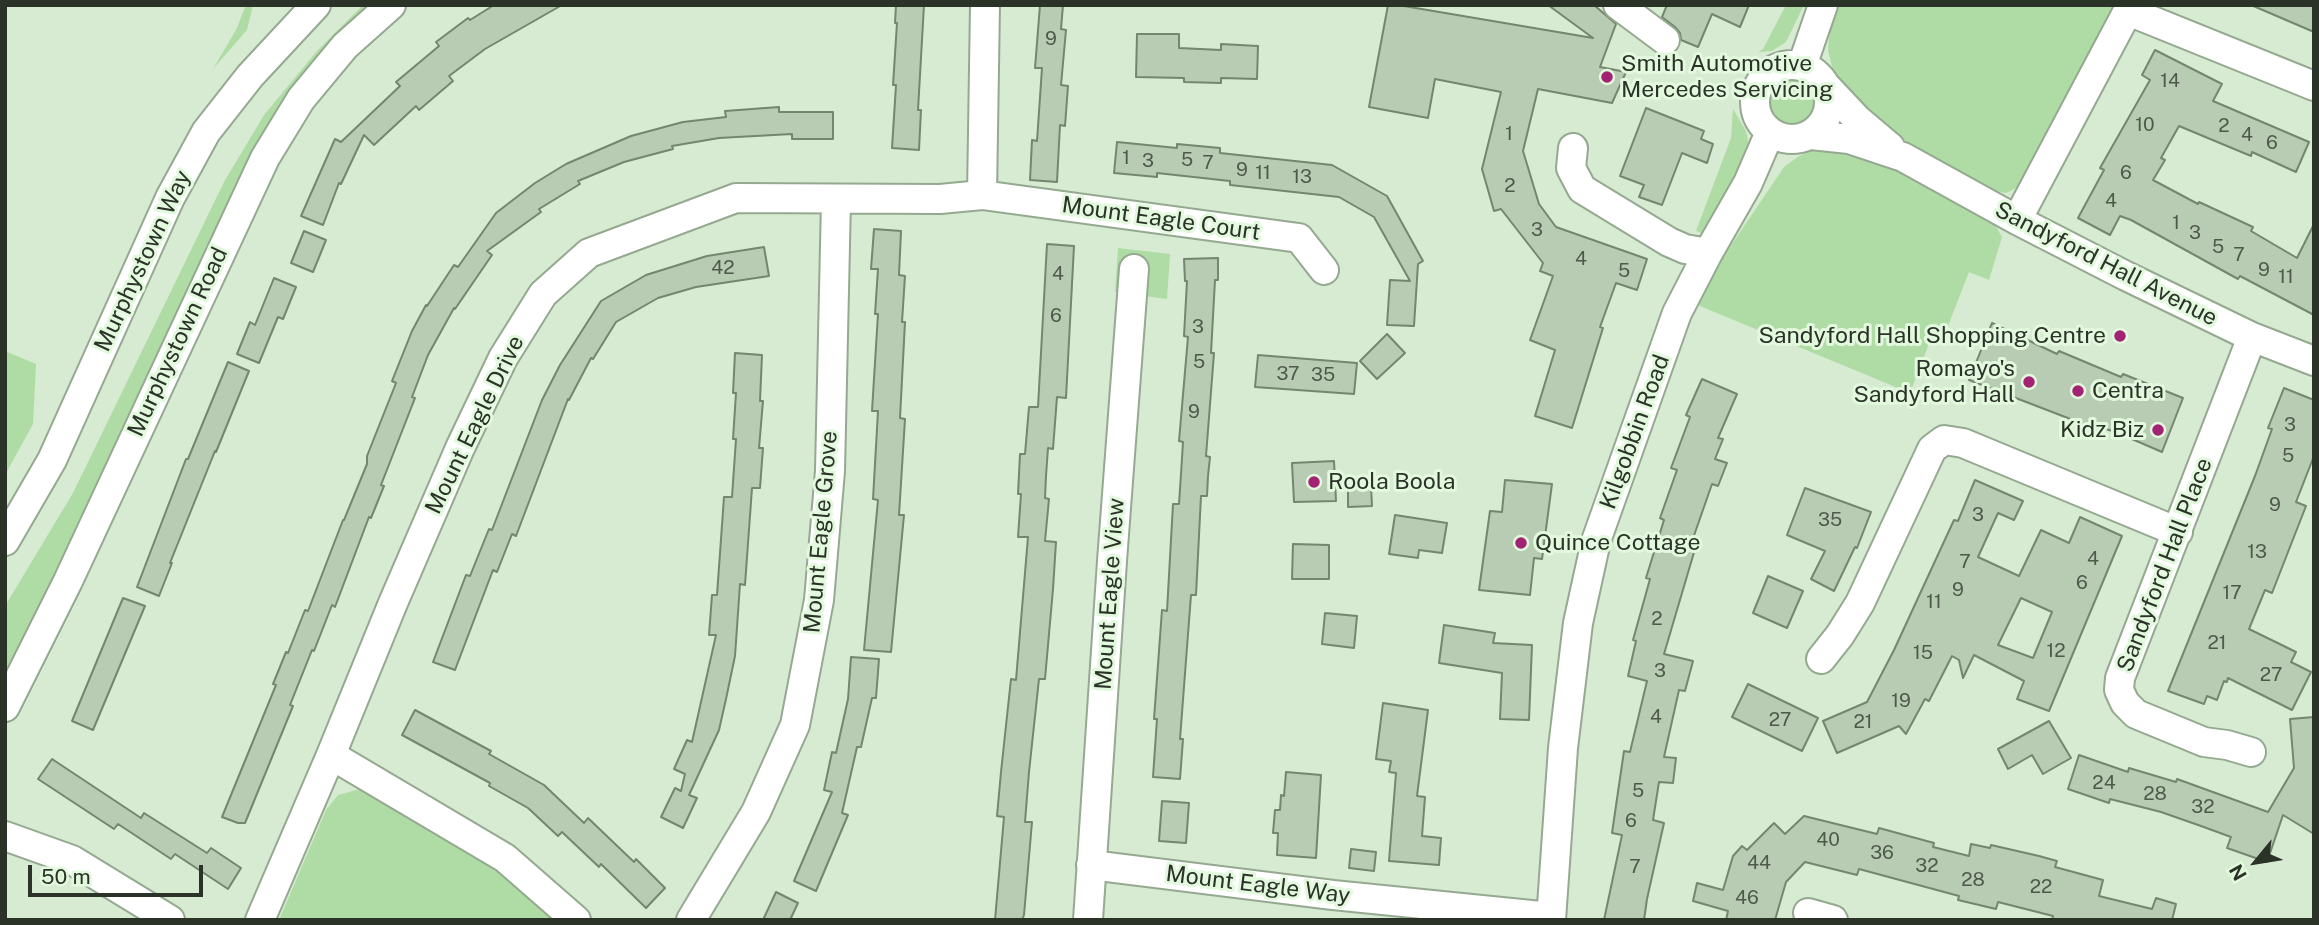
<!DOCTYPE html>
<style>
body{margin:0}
#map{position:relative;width:2319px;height:925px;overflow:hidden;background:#d6ebd1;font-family:"Public Sans",sans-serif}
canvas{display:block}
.frame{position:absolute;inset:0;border:7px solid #2b3329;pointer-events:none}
.north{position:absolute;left:2221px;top:827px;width:70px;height:70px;-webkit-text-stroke:5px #e3f9de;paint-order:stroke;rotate:240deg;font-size:19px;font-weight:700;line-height:28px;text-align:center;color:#2b3329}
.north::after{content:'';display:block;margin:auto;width:24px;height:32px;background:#2b3329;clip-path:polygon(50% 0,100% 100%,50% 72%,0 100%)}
.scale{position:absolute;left:28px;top:865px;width:175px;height:32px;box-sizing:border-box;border:4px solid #2b3329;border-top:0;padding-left:9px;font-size:21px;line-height:24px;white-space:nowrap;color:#2b3329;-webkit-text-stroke:5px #e3f9de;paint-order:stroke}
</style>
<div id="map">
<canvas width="2319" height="925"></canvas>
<div class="frame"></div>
<div class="north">N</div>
<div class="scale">50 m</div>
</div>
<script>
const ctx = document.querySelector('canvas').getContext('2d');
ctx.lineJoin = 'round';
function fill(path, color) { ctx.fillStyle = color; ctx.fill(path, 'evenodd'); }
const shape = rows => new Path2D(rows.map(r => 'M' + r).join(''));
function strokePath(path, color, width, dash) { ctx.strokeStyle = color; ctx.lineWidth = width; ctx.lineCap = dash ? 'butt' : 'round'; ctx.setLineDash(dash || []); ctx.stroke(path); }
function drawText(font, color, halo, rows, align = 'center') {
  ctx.font = font + ' "Public Sans",sans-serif'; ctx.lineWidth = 6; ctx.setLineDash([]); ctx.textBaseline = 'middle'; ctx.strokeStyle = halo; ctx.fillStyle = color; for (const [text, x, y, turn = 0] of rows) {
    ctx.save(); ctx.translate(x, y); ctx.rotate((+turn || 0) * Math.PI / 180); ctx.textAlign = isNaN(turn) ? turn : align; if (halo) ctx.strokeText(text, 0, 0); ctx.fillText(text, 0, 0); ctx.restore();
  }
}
fill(shape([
 [246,5,253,5,247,30,213,69,236,30],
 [363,5,374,5,225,216,5,676,5,606,73,493,224,182,264,115,317,51],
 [1786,5,1804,5,1786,42,1772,51,1758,52,1763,49],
 [1837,5,2115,5,2043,138,2020,186,2006,193,1995,191,1869,120,1840,81,1832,67,1828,50,1829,37],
 '1767 102a24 24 0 1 1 48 0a24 24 0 1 1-48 0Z',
 [1733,109,1746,131,1749,146,1747,155,1704,234,1696,231,1731,138],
 [1827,144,1894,165,1994,223,2002,237,1989,280,1969,272,1946,331,1935,328,1910,393,1695,304,1728,250,1784,167,1799,156],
 [1118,248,1170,254,1167,299,1115,292],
 [5,351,36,364,33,424,5,475],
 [360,789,383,799,499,873,559,920,279,920,326,810,338,795]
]), '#afdca5');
const building = shape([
 [494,5,562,5,485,49,449,76,453,81,419,110,416,106,374,145,364,135,341,184,339,183,323,225,301,216,335,139,341,142,400,86,396,82,439,46,436,42,468,18,470,20,494,5],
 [896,5,924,5,918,110,921,110,919,150,892,148,896,85,893,85,897,23,895,23,896,5],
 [1040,5,1063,5,1061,29,1066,30,1061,85,1068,86,1065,126,1060,125,1057,182,1030,180,1032,140,1037,141,1042,68,1035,68,1040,5],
 [1388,5,1398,5,1593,38,1548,5,1594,5,1616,24,1600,67,1626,72,1612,103,1538,89,1523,151,1539,204,1556,227,1647,259,1637,290,1616,283,1600,327,1603,328,1572,428,1535,416,1555,350,1530,340,1553,276,1540,271,1543,263,1501,209,1494,211,1482,169,1501,92,1435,79,1428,118,1369,107,1388,5],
 [1667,5,1749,5,1740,27,1712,14,1698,47,1681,40,1680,33,1675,27,1662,17,1667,5],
 [2251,5,2314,5,2314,32,2251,5],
 [1137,34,1179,34,1179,48,1221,50,1221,44,1258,46,1257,79,1221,78,1221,83,1184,82,1184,78,1136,77,1137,34],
 [2155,50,2222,84,2213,101,2309,142,2296,172,2252,152,2251,156,2179,126,2161,158,2165,160,2153,180,2198,204,2199,202,2253,227,2251,231,2297,258,2314,224,2314,315,2240,276,2238,279,2131,220,2120,216,2110,235,2078,218,2104,170,2100,168,2150,80,2142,75,2155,50],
 [779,107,779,112,833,112,833,139,792,139,792,134,719,138,672,146,673,149,624,162,578,181,580,184,539,209,541,212,487,251,492,255,455,309,454,308,428,355,412,397,415,398,381,485,384,486,371,518,369,517,335,607,332,605,314,651,312,650,290,705,293,706,245,823,238,823,222,817,276,685,273,684,286,652,288,653,305,610,308,611,343,520,344,520,367,464,367,456,396,383,392,381,412,331,426,305,427,306,454,265,458,267,496,213,535,183,566,164,631,136,683,122,726,117,725,111,779,107],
 [1646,108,1704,131,1701,139,1713,144,1707,163,1682,153,1662,205,1639,197,1644,185,1620,176,1646,108],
 [1117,142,1177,148,1177,144,1220,148,1220,153,1332,165,1387,196,1423,261,1418,264,1414,326,1387,325,1390,280,1410,281,1374,217,1339,197,1230,185,1230,181,1157,173,1157,177,1114,173,1117,142],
 [874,229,901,231,899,275,905,276,902,322,905,322,900,418,905,419,899,515,904,515,891,652,864,650,878,500,873,499,878,411,872,411,878,314,875,314,878,269,871,269,874,229],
 [304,231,326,240,313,272,291,263,304,231],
 [1047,244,1074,246,1066,398,1057,397,1053,449,1048,448,1046,476,1045,498,1049,499,1045,541,1056,542,1053,589,1045,679,1039,679,1029,772,1025,822,1032,822,1024,915,1022,920,995,920,1004,817,997,816,1001,772,1011,679,1016,680,1028,537,1018,537,1021,494,1018,494,1020,454,1025,454,1029,407,1038,407,1047,244],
 [764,247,769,276,696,287,658,298,616,322,593,359,591,358,569,400,568,399,516,536,512,534,497,572,493,570,455,670,433,662,466,575,470,576,489,529,492,530,542,400,560,365,601,301,646,275,707,256,764,247],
 [1218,258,1218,280,1215,280,1211,353,1214,353,1206,456,1210,457,1208,476,1207,496,1201,496,1196,595,1191,595,1180,739,1183,739,1180,779,1153,777,1157,719,1154,719,1162,610,1167,611,1173,504,1179,504,1181,474,1183,442,1179,441,1188,337,1184,336,1187,281,1185,281,1184,259,1218,258],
 [274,278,296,287,283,319,278,317,259,363,237,354,250,322,255,325,274,278],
 [1992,323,2057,354,2059,351,2121,377,2123,374,2183,398,2162,452,2118,433,2100,427,2099,430,1969,380,1992,323],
 [1387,334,1405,353,1377,379,1360,361,1387,334],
 [735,353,762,355,760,401,763,401,759,448,763,448,760,488,752,488,745,585,740,584,735,656,726,699,719,730,689,795,697,798,683,828,661,817,675,788,681,791,685,774,674,769,687,740,692,742,716,635,709,635,712,595,717,595,724,497,732,497,736,439,733,439,736,393,733,393,735,353],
 [1258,355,1357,363,1354,394,1255,387,1258,355],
 [228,362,249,371,216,452,215,451,170,563,172,563,159,596,137,587,186,459,188,459,228,362],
 [1702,379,1737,394,1718,438,1723,439,1715,459,1727,463,1718,486,1712,484,1690,547,1695,549,1664,654,1693,661,1685,691,1679,690,1664,757,1676,758,1673,783,1659,782,1653,820,1664,823,1647,899,1644,920,1604,920,1622,835,1612,833,1624,751,1630,752,1647,681,1628,676,1636,641,1633,640,1650,579,1646,578,1664,520,1660,518,1677,470,1671,468,1690,417,1686,415,1702,379],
 [2284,388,2314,400,2314,456,2296,502,2306,506,2272,593,2265,590,2249,629,2296,652,2291,662,2311,672,2292,710,2228,678,2227,682,2224,681,2217,700,2207,696,2204,704,2168,691,2255,476,2272,429,2268,428,2284,388],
 [1334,461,1336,501,1294,502,1292,463,1334,461],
 [1505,480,1552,484,1542,559,1534,558,1530,595,1479,590,1490,511,1502,512,1505,480],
 [1975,480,2023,501,2014,520,1998,513,1978,557,2019,576,2041,530,2069,543,2080,517,2122,536,2049,711,2017,699,2024,681,1974,655,1963,678,1959,660,1952,656,1929,701,1925,699,1906,734,1899,726,1837,753,1823,721,1867,702,1894,650,1954,520,1958,521,1975,480],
 [2021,598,2052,612,2033,658,1998,645,2021,598],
 [1348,486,1371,486,1372,506,1348,507,1348,486],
 [1805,488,1871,512,1857,548,1855,547,1834,591,1811,579,1825,551,1787,535,1805,488],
 [1395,515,1447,523,1442,553,1419,550,1418,558,1389,554,1395,515],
 [1293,544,1329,545,1329,579,1292,579,1293,544],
 [1768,576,1803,591,1787,628,1753,613,1768,576],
 [123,598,145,606,93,730,72,721,123,598],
 [1325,613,1357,616,1354,648,1322,644,1325,613],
 [1444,625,1495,633,1493,643,1532,645,1529,720,1500,719,1502,673,1439,663,1444,625],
 [851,657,879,659,876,698,872,698,861,747,857,747,842,813,848,815,816,891,794,881,832,792,824,790,832,752,836,753,848,699,851,657],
 [1748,684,1818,718,1802,751,1732,717,1748,684],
 [1383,703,1428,710,1417,796,1425,797,1422,836,1441,838,1439,865,1389,861,1396,773,1389,772,1391,761,1376,759,1383,703],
 [415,710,491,751,489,754,544,785,584,823,588,818,634,862,636,859,665,888,646,908,601,864,599,867,562,832,558,836,528,808,489,786,490,783,402,735,415,710],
 [2314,717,2314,834,2283,815,2267,862,2227,848,2231,837,2201,826,2161,812,2110,799,2109,803,2068,789,2079,755,2128,772,2129,768,2176,782,2177,779,2268,812,2294,768,2290,719,2314,717],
 [2049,721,2071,758,2043,774,2032,755,2008,769,1998,749,2049,721],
 [52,759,141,818,144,813,207,853,211,848,241,868,228,889,175,854,171,859,118,824,114,829,38,779,52,759],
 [1286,772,1321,775,1316,858,1277,855,1278,833,1273,833,1275,810,1280,810,1281,795,1284,796,1286,772],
 [1162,801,1189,803,1186,843,1159,841,1162,801],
 [1804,816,1877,834,1879,828,1934,843,1933,847,1969,856,1971,844,1990,848,1991,845,2039,856,2057,861,2055,867,2103,880,2099,896,2152,909,2156,898,2176,904,2172,920,2052,920,2053,916,1998,902,1996,909,1958,900,1959,896,1859,869,1857,875,1805,862,1786,882,1775,920,1726,920,1728,911,1693,901,1697,883,1723,890,1733,856,1742,846,1747,850,1774,823,1785,834,1804,816],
 [1351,849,1376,852,1374,871,1349,868,1351,849],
 [776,892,798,903,790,920,763,920,776,892]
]);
fill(building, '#b7ccb2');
strokePath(building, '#73866e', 2);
const minor = shape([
 [1618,5,1665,40],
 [2128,11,2314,86],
 '1755 102a37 37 0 1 1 74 0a37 37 0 1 1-74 0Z',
 [1802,66,1823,5],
 [1826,86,1858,120,1890,147],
 [1811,135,1849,139,1903,157,2017,220,2126,276,2252,337,2314,361],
 [1573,148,1571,168,1582,189,1669,242,1685,249,1708,253],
 [982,195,985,5],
 [2017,220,2131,5],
 [5,541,52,460,170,198,206,132,250,76,316,5],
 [1821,659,1840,635,1860,603,1932,449,1944,440,1963,443,2178,532],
 [5,707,68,581,265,158,301,99,345,46,391,5],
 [2251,752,2227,745,2204,742,2136,714,2125,703,2119,690,2120,678,2252,337],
 [331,755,505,858,576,920],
 [5,836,72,860,170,920],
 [1091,865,1333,895,1551,917],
 [1808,913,1833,920],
 [260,920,331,755,393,603,460,448,503,358,543,294,589,253,736,198,940,199,982,195,1299,238,1324,270],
 [691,920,756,812,795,725,819,600,830,471,836,200],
 [1088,920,1112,561,1134,269],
 [1551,920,1563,748,1578,623,1596,541,1677,313,1708,253,1748,183,1770,132]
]);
strokePath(minor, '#94a990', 32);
strokePath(minor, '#fff', 28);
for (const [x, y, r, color] of [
 [1607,77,7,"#a22273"],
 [2120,336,7,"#a22273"],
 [2029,382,7,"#a22273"],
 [2078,391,7,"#a22273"],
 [2158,430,7,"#a22273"],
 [1314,482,7,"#a22273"],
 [1521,543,7,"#a22273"]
]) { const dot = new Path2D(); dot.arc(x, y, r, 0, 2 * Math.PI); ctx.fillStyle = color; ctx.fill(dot); strokePath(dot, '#e3f9de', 2.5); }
drawText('19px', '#4e594b', null, [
 ["9",1051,39],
 ["14",2170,81],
 ["10",2145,125],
 ["2",2224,126],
 ["1",1509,134],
 ["4",2247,135],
 ["6",2272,143],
 ["1",1126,158],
 ["5",1187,160],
 ["3",1148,161],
 ["7",1208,163],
 ["9",1242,170],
 ["11",1263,173],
 ["6",2126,173],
 ["13",1302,177],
 ["2",1510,186],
 ["4",2111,201],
 ["1",2176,223],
 ["3",1537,230],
 ["3",2195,233],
 ["5",2218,247],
 ["7",2239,255],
 ["4",1581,259],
 ["42",723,268],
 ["9",2264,270],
 ["5",1624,271],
 ["4",1058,274],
 ["11",2286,277],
 ["6",1056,316],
 ["3",1198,327],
 ["5",1199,362],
 ["37",1288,374],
 ["35",1323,375],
 ["9",1194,412],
 ["3",2290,425],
 ["5",2288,456],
 ["9",2275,505],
 ["3",1978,515],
 ["35",1830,520],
 ["13",2257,552],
 ["4",2093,559],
 ["7",1965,562],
 ["6",2082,583],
 ["9",1958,590],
 ["17",2232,593],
 ["11",1934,602],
 ["2",1657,619],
 ["21",2217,643],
 ["12",2056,651],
 ["15",1923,653],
 ["3",1660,671],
 ["27",2271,675],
 ["19",1901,701],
 ["4",1656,717],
 ["27",1780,720],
 ["21",1863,722],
 ["24",2104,783],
 ["5",1638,791],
 ["28",2155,794],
 ["32",2203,807],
 ["6",1631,821],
 ["40",1828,840],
 ["36",1882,853],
 ["44",1759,863],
 ["32",1927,866],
 ["7",1635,867],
 ["28",1973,880],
 ["22",2041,887],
 ["46",1747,898]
]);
drawText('23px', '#2b3329', '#e3f9de', [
 ["Smith Automotive",1621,64],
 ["Mercedes Servicing",1621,90],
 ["Sandyford Hall Shopping Centre",2106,336,"right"],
 ["Romayo's",2015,369,"right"],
 ["Sandyford Hall",2015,395,"right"],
 ["Centra",2092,391],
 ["Kidz Biz",2144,430,"right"],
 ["Roola Boola",1328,482],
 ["Quince Cottage",1535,543]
], 'left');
drawText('23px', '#2b3329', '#e3f9de', [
 ["Mount Eagle Court",1161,219,8],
 ["Murphystown Way",143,261,-65],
 ["Sandyford Hall Avenue",2106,264,27],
 ["Murphystown Road",178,342,-65],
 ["Mount Eagle Drive",475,425,-64],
 ["Kilgobbin Road",1635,432,-70],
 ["Mount Eagle Grove",821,532,-85],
 ["Sandyford Hall Place",2165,565,-69],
 ["Mount Eagle View",1110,594,-86],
 ["Mount Eagle Way",1258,885,7]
]);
</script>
